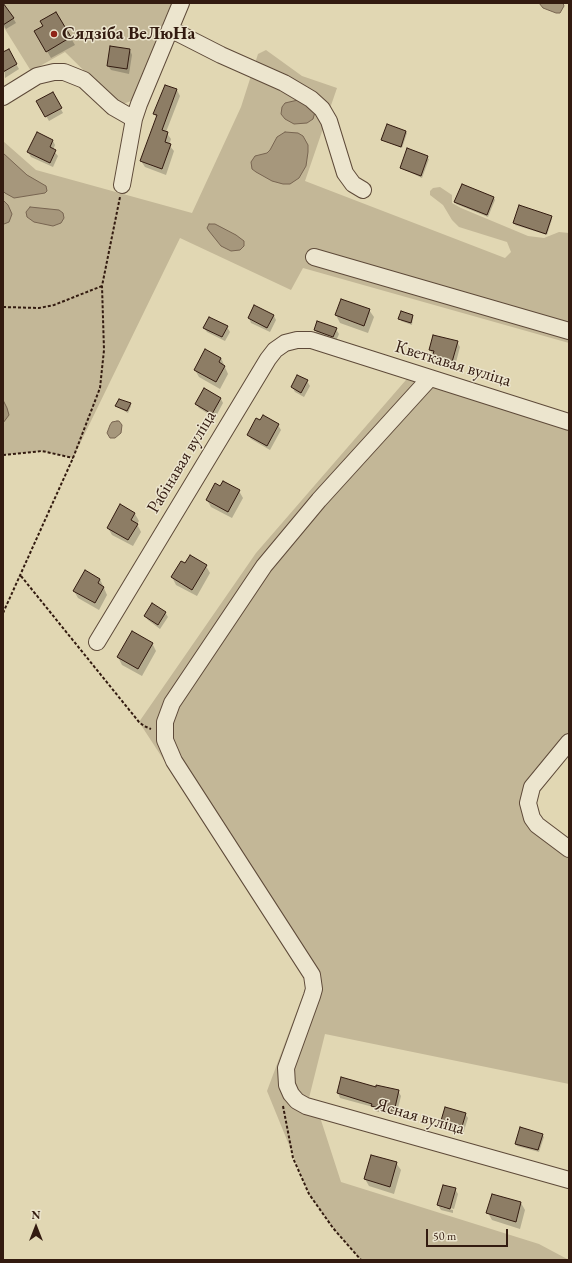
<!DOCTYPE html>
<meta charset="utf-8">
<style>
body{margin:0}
#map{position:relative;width:572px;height:1263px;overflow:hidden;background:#e1d7b3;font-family:"EB Garamond",serif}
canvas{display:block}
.frame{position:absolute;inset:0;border:4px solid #331b10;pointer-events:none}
.north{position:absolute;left:16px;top:1207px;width:40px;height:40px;-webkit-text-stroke:3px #ece5ce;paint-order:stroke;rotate:0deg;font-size:11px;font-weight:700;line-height:16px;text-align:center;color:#331b10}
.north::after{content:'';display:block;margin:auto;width:14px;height:18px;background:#331b10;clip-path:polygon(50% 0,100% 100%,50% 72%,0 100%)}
.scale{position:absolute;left:426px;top:1229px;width:82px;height:18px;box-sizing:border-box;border:2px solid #331b10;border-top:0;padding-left:5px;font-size:12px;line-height:14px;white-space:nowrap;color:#331b10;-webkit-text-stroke:3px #ece5ce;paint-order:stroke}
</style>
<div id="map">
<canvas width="572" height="1263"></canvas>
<div class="frame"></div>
<div class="north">N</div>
<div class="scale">50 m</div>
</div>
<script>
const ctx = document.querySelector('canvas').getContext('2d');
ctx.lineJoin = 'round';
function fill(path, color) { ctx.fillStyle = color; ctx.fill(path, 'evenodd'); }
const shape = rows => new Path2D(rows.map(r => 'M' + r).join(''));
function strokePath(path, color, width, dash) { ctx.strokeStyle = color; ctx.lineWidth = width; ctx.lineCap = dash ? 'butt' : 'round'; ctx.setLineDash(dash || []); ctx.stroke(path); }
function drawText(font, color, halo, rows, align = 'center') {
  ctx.font = font + ' "EB Garamond",serif'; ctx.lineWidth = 3; ctx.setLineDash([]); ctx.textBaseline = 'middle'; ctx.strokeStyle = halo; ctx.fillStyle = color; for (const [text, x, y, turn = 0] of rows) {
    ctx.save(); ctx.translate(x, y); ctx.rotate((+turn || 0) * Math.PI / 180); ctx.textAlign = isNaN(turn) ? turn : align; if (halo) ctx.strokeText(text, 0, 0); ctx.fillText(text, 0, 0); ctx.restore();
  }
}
fill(shape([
 [6,3,175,3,134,98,131,101,123,104,115,101,65,52,31,71,3,26,3,5],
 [266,50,302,76,337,88,305,181,505,258,511,252,507,242,459,227,452,220,443,205,430,195,430,191,433,188,440,187,452,195,452,203,461,208,528,236,544,238,559,232,569,233,569,343,303,268,291,290,180,238,73,458,42,451,3,455,3,141,36,170,192,213,241,107,258,54],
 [412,373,569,422,569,742,532,787,541,836,569,857,569,1084,325,1034,306,1110,319,1114,341,1182,539,1244,569,1260,361,1260,333,1228,309,1194,267,1091,308,981,139,722,256,553]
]), '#c3b797');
const water = shape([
 [539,3,563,3,564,6,560,13,556,13,543,8,539,3],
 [298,100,303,101,315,112,313,119,307,123,294,124,285,119,281,114,282,107,285,103,298,100],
 [285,132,298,133,303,136,308,145,308,152,306,166,299,178,290,184,283,184,272,181,256,172,252,169,251,162,255,156,267,153,270,150,277,137,285,132],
 [3,153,27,175,46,186,47,191,45,193,14,198,5,193,3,191,3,153],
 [3,200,8,205,12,214,9,222,4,224,3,224,3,200],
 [30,207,59,210,63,213,64,218,61,223,53,226,34,222,27,217,26,212,30,207],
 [209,224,215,224,236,235,244,241,244,246,240,250,231,251,221,246,209,231,207,228,209,224],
 [3,400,7,408,9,415,3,423,3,400],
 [117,421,119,421,122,425,121,433,115,438,110,438,107,433,110,425,112,422,117,421]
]);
fill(water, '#a6977c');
strokePath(water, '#786551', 1);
fill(shape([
 [5,5,16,23,6,29,3,24,3,6],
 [56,13,75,45,51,58,36,32,45,27],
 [8,50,19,69,5,78,3,54],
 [130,50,132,55,129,74,111,70,108,66],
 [177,90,180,96,166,132,171,139,169,145,174,151,166,175,145,167,141,161,157,118,154,114],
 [52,93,63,113,49,121,38,102],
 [406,131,407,133,402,148,382,140],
 [37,133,53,141,55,145,53,150,58,156,53,167,31,157,28,152],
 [408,150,429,159,422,178,401,168],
 [462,185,494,198,495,200,488,217,456,204,455,202],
 [551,217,552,219,547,235,515,225,514,223],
 [341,300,369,310,374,317,368,333,340,323,336,315],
 [402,312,413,316,412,325,401,321],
 [274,316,276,320,270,332,251,323,249,318],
 [227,327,230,332,225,341,207,332,204,328],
 [336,329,339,334,336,341,317,334,315,330],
 [457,342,460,347,455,366,436,362,430,350],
 [221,358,228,374,220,389,199,377,195,370],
 [307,381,310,386,304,397,295,392,292,387],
 [204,390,221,399,223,403,215,418,199,408,196,404],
 [130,404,131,406,128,413,116,406],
 [260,422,278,425,281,430,270,450,251,439,248,435],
 [221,487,239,491,243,498,232,518,211,507,207,500],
 [121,506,135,514,139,521,137,524,141,532,133,546,112,535,108,528],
 [186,565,206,566,210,573,197,596,176,585,172,577],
 [100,579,107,595,99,610,78,598,74,591],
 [165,612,168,617,160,629,148,620,145,616],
 [152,643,156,651,142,676,122,665,118,657],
 [342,1078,377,1088,398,1091,401,1096,396,1116,375,1111,373,1107,340,1098,338,1093],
 [465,1114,468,1118,463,1134,444,1128,441,1124],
 [542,1135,544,1137,539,1152,517,1146,516,1144],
 [372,1156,396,1163,401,1170,394,1194,369,1186,365,1179],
 [455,1189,458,1194,454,1209,441,1205,441,1207,453,1210,453,1213,441,1210,438,1205],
 [493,1195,521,1203,525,1210,520,1229,492,1220,488,1213]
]), '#0003');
const building = shape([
 [3,3,14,18,3,25,3,3],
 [56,12,71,37,46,52,34,31,43,26,40,21,56,12],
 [110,46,130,49,127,69,107,66,110,46],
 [9,49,17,64,3,72,3,52,9,49],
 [165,85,177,89,162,130,168,132,165,142,171,144,162,169,140,161,157,115,153,114,165,85],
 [53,92,62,108,45,117,36,101,53,92],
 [387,124,406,131,401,147,381,140,387,124],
 [37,132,53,140,50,147,56,150,50,163,27,152,37,132],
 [407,148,428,156,421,176,400,168,407,148],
 [462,184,494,197,487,215,454,202,462,184],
 [519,205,552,216,546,234,513,223,519,205],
 [341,299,370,309,364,326,335,315,341,299],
 [254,305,274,315,267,328,248,318,254,305],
 [401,311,413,315,411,323,398,319,401,311],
 [209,317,228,326,222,337,203,328,209,317],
 [317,321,337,328,333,337,314,330,317,321],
 [433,335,458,341,452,362,432,357,434,351,429,350,433,335],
 [205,349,221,358,219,362,225,366,216,382,194,370,205,349],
 [297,375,308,380,301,393,291,387,297,375],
 [204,388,221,398,212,414,195,404,204,388],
 [119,399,131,403,127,411,115,406,119,399],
 [263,415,279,424,267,446,247,435,256,418,260,420,263,415],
 [223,481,240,490,228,512,206,500,215,483,220,486,223,481],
 [120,504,135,513,131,520,138,524,128,540,107,528,120,504],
 [190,555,207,565,192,590,171,577,181,561,185,563,190,555],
 [85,570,100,579,98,583,104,587,95,603,73,591,85,570],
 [152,603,166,612,158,625,144,616,152,603],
 [132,631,153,643,138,669,117,657,132,631],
 [341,1077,376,1087,376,1085,399,1090,394,1112,371,1106,372,1104,337,1093,341,1077],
 [445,1107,466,1113,461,1130,440,1124,445,1107],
 [520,1127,543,1134,538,1150,515,1144,520,1127],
 [371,1155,397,1162,390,1187,364,1179,371,1155],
 [443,1185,456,1188,450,1209,437,1205,443,1185],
 [492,1194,521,1202,516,1222,486,1213,492,1194]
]);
fill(building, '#8d7d65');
strokePath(building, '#331b10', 1);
const minor = shape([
 [170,29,221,55,284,83,311,99,322,109,329,121,345,173,353,184,363,190],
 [3,97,37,76,54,72,64,72,84,80,113,107,134,119],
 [122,185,134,119,139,104,181,3],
 [314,257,569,331],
 [430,378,319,500,264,566,172,703,165,722,165,740,174,761,312,975,314,989,312,996,286,1068,287,1085,291,1094,297,1101,306,1106,569,1180],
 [97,642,268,359,275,350,285,343,297,340,311,340,569,422],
 [569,742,532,787,528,803,532,818,537,825,569,849]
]);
strokePath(minor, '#5e4a39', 18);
strokePath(shape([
 [3,307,39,308,54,305,102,286],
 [3,455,42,451,73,458],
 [21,576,139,722,144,726,151,729],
 [3,613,73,458,100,388,104,350,102,286,120,197],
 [283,1106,293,1158,309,1194,333,1228,361,1260]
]), '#331b10', 2, [3, 2]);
strokePath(minor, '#ece5ce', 16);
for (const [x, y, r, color] of [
 [54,34,4,"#8f2418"]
]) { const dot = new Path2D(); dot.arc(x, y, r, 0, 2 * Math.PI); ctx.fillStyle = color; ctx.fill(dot); strokePath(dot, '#ece5ce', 1.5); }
drawText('bold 18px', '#331b10', '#ece5ce', [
 ["Сядзіба ВеЛюНа",62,34]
], 'left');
drawText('18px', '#331b10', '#ece5ce', [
 ["Кветкавая вуліца",453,364,17],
 ["Рабінавая вуліца",182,462,-59],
 ["Ясная вуліца",420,1117,16]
]);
</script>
